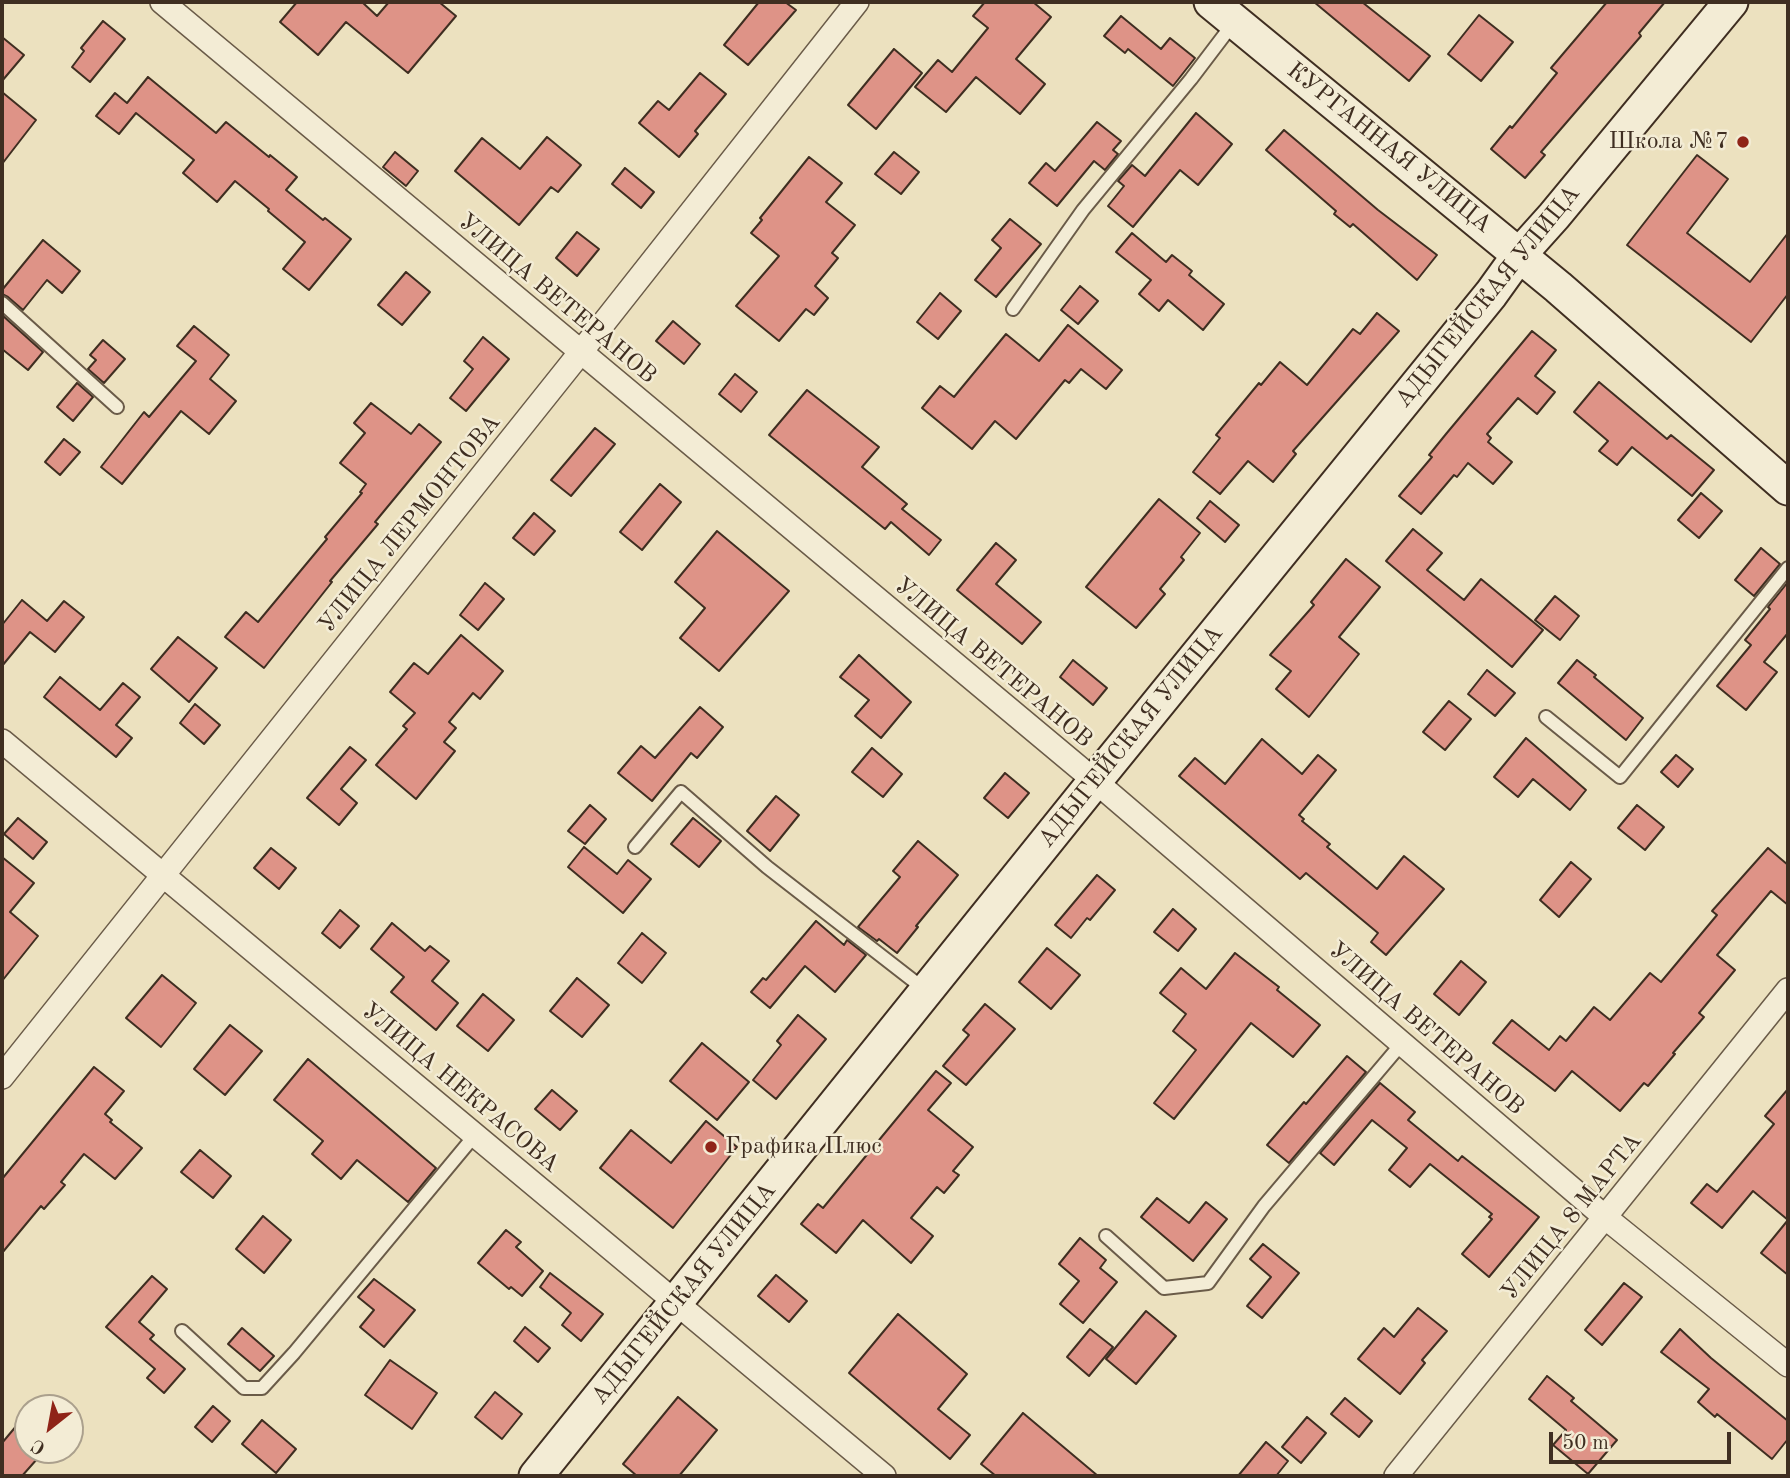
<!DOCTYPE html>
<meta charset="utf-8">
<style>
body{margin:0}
#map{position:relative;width:1790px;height:1478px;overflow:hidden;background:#ece1bf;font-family:"Old Standard TT",serif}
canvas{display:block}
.frame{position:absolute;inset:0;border:4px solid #3f2e21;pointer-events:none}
.north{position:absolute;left:14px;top:1394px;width:70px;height:70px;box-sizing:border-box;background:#f3ecd5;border:2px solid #aba08d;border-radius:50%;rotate:211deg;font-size:19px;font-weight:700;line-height:28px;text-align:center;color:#3f2e21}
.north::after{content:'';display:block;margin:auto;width:24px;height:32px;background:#8f2418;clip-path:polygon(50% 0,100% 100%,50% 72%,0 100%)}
.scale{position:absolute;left:1549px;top:1432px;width:182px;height:32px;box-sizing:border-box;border:4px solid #3f2e21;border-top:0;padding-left:9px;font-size:21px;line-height:24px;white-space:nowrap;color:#3f2e21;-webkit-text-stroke:5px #f3ecd5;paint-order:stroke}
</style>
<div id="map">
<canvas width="1790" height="1478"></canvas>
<div class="frame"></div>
<div class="north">С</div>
<div class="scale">50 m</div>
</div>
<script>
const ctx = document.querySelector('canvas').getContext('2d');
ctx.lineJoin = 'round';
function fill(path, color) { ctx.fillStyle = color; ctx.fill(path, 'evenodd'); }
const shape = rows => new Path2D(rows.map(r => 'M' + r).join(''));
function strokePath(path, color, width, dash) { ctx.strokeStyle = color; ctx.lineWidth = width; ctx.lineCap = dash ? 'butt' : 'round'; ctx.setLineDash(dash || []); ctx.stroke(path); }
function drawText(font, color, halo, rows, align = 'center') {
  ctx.font = font + ' "Old Standard TT",serif'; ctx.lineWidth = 5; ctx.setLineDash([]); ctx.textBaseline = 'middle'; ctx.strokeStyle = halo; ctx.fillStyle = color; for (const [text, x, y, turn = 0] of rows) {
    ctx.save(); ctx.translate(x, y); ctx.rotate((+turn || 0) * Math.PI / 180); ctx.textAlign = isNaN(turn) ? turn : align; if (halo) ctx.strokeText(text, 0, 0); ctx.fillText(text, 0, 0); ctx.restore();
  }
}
const building = shape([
 [297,2,362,2,377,16,389,2,439,2,456,16,408,73,346,22,318,55,280,22,297,2],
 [759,2,785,2,796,10,748,65,724,45,759,2],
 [985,2,1033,2,1051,17,1016,59,1045,84,1020,114,976,77,946,112,915,87,938,60,952,72,988,28,973,16,985,2],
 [1314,2,1362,2,1430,56,1409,81,1314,2],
 [1607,2,1665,2,1639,33,1641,36,1541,152,1545,155,1525,178,1491,149,1510,126,1512,128,1557,73,1551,68,1607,2],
 [1479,15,1513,42,1481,81,1448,54,1479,15],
 [1121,16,1161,49,1170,38,1195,58,1173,86,1128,49,1125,53,1104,36,1121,16],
 [103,21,125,39,90,82,72,67,84,51,81,48,103,21],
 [2,37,24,55,2,81,2,37],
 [894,49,922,73,876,129,848,105,894,49],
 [700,73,726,94,695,131,698,134,679,157,639,123,658,101,669,110,700,73],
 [148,77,216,133,226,122,269,157,270,155,297,177,286,190,323,220,325,218,351,239,309,290,283,269,305,242,268,211,269,209,235,181,217,202,183,173,194,160,136,113,119,134,96,116,115,93,127,103,148,77],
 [2,92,36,120,2,164,2,92],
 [1196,113,1232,144,1198,185,1180,170,1133,227,1108,206,1124,186,1118,181,1132,165,1145,176,1196,113],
 [1097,122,1121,141,1113,150,1118,154,1105,170,1094,161,1057,206,1029,183,1046,163,1055,171,1097,122],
 [1284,130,1378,210,1437,255,1417,280,1353,224,1350,227,1334,214,1336,211,1266,150,1284,130],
 [547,137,581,165,558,192,551,187,519,225,455,171,482,138,520,169,547,137],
 [395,152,418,171,406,186,383,167,395,152],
 [894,152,919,172,901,194,875,174,894,152],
 [1697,155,1728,179,1687,233,1750,282,1788,233,1788,294,1751,342,1627,245,1697,155],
 [809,157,842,183,826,202,855,225,832,253,838,258,815,286,828,298,814,315,806,309,779,341,736,306,779,256,751,233,762,220,760,218,809,157],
 [625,168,654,192,641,208,612,184,625,168],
 [1010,219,1041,244,996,297,975,280,1001,248,992,240,1010,219],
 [577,232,599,249,577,276,556,258,577,232],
 [1132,233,1166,262,1172,255,1192,271,1189,275,1224,304,1203,330,1168,300,1159,311,1139,294,1151,280,1116,252,1132,233],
 [43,240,80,271,62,293,47,280,23,310,8,297,2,294,2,290,43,240],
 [406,272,430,292,402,325,378,305,406,272],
 [1080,286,1098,301,1078,324,1061,310,1080,286],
 [940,293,961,311,938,339,917,322,940,293],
 [1377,313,1399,331,1293,451,1296,454,1273,482,1248,461,1220,494,1193,472,1220,438,1216,435,1259,383,1261,385,1280,362,1307,385,1353,329,1360,334,1377,313],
 [2,315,43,352,28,370,2,349,2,315],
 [673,321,700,344,684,364,656,341,673,321],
 [1068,325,1122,370,1106,389,1081,369,1069,383,1065,380,1016,439,995,421,972,449,922,408,940,386,954,397,1006,334,1039,361,1068,325],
 [194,326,229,355,210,379,236,401,209,434,181,411,122,484,101,467,144,412,149,417,196,361,177,346,194,326],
 [1532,331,1556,350,1535,376,1555,392,1537,414,1518,398,1487,434,1491,438,1488,442,1512,462,1493,484,1468,463,1457,477,1454,475,1421,514,1399,496,1432,457,1429,455,1446,434,1532,331],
 [483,337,509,359,466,411,450,398,473,369,464,361,483,337],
 [103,340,125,359,104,383,88,369,96,360,90,355,103,340],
 [735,374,757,392,741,412,719,394,735,374],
 [1599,382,1667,439,1671,435,1714,470,1692,496,1632,447,1617,465,1599,451,1608,441,1574,412,1599,382],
 [77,383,93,397,73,421,57,407,77,383],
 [807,390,879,447,862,467,907,504,902,509,941,540,929,555,891,522,885,529,769,435,807,390],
 [371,403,411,434,419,424,441,442,375,522,378,524,330,581,332,582,264,668,225,637,246,612,258,622,327,539,325,537,362,493,360,492,366,484,340,463,365,433,354,423,371,403],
 [595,428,615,444,571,496,551,480,595,428],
 [64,439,80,452,60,475,45,462,64,439],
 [660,484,681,502,642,550,620,532,660,484],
 [1701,493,1722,511,1699,538,1678,520,1701,493],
 [1159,499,1200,533,1181,557,1184,560,1160,589,1165,594,1136,628,1086,587,1159,499],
 [1210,501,1239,525,1225,542,1197,518,1210,501],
 [534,513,555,531,534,555,513,538,534,513],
 [1413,529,1442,553,1427,570,1464,600,1481,579,1543,630,1512,667,1386,561,1413,529],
 [717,531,789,591,719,671,680,638,705,608,675,582,717,531],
 [996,543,1016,560,996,584,1041,622,1022,644,957,590,996,543],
 [1761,548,1780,564,1754,596,1735,580,1761,548],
 [1346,559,1380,587,1339,637,1359,654,1309,717,1276,689,1291,671,1270,655,1314,605,1311,602,1346,559],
 [1788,582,1788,633,1764,662,1777,672,1746,710,1717,686,1751,645,1745,640,1770,609,1768,607,1788,582],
 [485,583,504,599,478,630,460,615,485,583],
 [1555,596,1579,616,1560,640,1535,620,1555,596],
 [22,600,47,621,64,601,84,617,55,652,30,632,2,666,2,625,22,600],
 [461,635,503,671,480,699,473,693,449,722,456,728,444,742,455,751,416,799,376,765,407,729,403,726,415,713,390,692,414,663,428,674,461,635],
 [178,637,217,668,189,702,151,669,178,637],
 [859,655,911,702,881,738,855,716,869,700,840,677,859,655],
 [1073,660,1107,688,1093,705,1060,677,1073,660],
 [1577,660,1596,675,1594,677,1643,718,1626,740,1558,683,1577,660],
 [1487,670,1515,693,1495,716,1468,694,1487,670],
 [60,677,100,710,123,683,140,697,116,725,132,738,116,757,44,697,60,677],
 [1449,701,1471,719,1445,750,1423,732,1449,701],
 [195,704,220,725,204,744,180,723,195,704],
 [700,707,723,727,697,758,691,753,652,801,618,773,641,746,655,758,700,707],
 [1526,738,1586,790,1570,810,1533,779,1518,797,1494,777,1526,738],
 [1262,739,1302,774,1318,755,1336,770,1299,815,1304,819,1302,821,1330,844,1327,847,1377,889,1404,856,1444,889,1386,955,1371,942,1378,933,1306,873,1300,879,1179,776,1195,758,1225,784,1262,739],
 [350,747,366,760,341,789,357,803,339,825,307,798,350,747],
 [872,748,902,774,883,797,852,772,872,748],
 [1676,755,1693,769,1678,787,1661,772,1676,755],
 [1005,773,1029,793,1008,818,984,798,1005,773],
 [776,796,799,815,770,851,747,831,776,796],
 [590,805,606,819,585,844,568,831,590,805],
 [1637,805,1664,827,1645,850,1618,828,1637,805],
 [18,818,47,842,33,859,4,834,18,818],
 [693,818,721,841,699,867,671,844,693,818],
 [918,841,958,875,916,926,918,927,897,953,879,939,877,941,858,927,900,877,893,871,918,841],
 [584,847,617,874,628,860,651,879,623,913,568,867,584,847],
 [271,848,296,868,279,889,254,868,271,848],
 [1768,848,1788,865,1788,905,1771,891,1717,955,1735,970,1699,1013,1704,1017,1673,1053,1675,1054,1648,1086,1644,1083,1620,1111,1572,1071,1555,1091,1493,1043,1512,1020,1549,1050,1560,1036,1566,1041,1594,1007,1610,1020,1650,973,1661,982,1717,915,1712,911,1768,848],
 [2,857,34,883,10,912,38,936,2,981,2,857],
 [1571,862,1591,879,1559,917,1540,900,1571,862],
 [1097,875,1115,890,1090,920,1087,918,1071,938,1055,925,1097,875],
 [1173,909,1196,929,1178,951,1154,932,1173,909],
 [340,910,359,926,340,948,322,933,340,910],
 [816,921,844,945,847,940,866,955,835,992,805,966,770,1008,751,992,763,978,766,980,816,921],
 [392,923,425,951,430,946,449,961,432,981,458,1003,436,1030,391,992,404,977,371,949,392,923],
 [642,933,666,953,642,983,618,963,642,933],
 [1047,948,1080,975,1051,1009,1019,982,1047,948],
 [1235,953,1279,987,1277,990,1320,1025,1293,1057,1251,1023,1174,1119,1154,1103,1196,1050,1173,1031,1186,1014,1160,993,1181,968,1206,989,1235,953],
 [1461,961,1486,982,1459,1015,1434,994,1461,961],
 [162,975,196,1003,161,1047,126,1018,162,975],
 [577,978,609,1005,582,1037,550,1011,577,978],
 [483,994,514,1020,488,1051,457,1026,483,994],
 [985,1004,1015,1029,966,1085,943,1066,969,1035,963,1030,985,1004],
 [798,1015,826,1039,776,1099,753,1080,781,1045,777,1041,798,1015],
 [230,1025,262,1051,225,1095,194,1069,230,1025],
 [702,1043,749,1082,717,1120,670,1081,702,1043],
 [1347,1056,1366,1072,1289,1163,1267,1145,1304,1102,1306,1104,1347,1056],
 [308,1059,436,1168,408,1202,357,1160,341,1179,312,1154,323,1141,274,1100,308,1059],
 [94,1067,124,1091,105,1114,112,1120,110,1122,142,1148,115,1179,84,1154,61,1182,65,1185,44,1209,41,1206,2,1253,2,1179,94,1067],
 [936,1071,951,1083,928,1110,973,1147,953,1171,959,1175,944,1193,937,1187,911,1218,933,1236,911,1263,863,1220,836,1253,801,1224,818,1204,823,1208,936,1071],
 [1380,1083,1415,1112,1408,1120,1458,1161,1462,1156,1539,1217,1489,1277,1462,1254,1492,1219,1489,1217,1492,1214,1430,1164,1410,1187,1389,1170,1407,1148,1372,1120,1334,1165,1320,1153,1380,1083],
 [1788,1089,1788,1220,1753,1191,1722,1228,1691,1203,1707,1184,1717,1192,1774,1124,1765,1116,1788,1089],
 [552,1090,577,1111,560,1130,535,1109,552,1090],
 [706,1121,737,1147,673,1228,600,1168,631,1130,671,1163,706,1121],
 [200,1150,231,1176,213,1198,181,1172,200,1150],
 [1157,1198,1189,1223,1206,1202,1227,1219,1193,1261,1141,1217,1157,1198],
 [263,1216,291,1240,264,1273,236,1249,263,1216],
 [1788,1220,1788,1275,1761,1253,1788,1220],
 [506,1230,521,1242,516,1247,543,1271,522,1296,511,1287,509,1289,478,1263,506,1230],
 [1080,1238,1106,1260,1100,1268,1117,1282,1083,1323,1060,1304,1079,1281,1059,1264,1080,1238],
 [1263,1244,1299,1273,1262,1318,1247,1306,1271,1277,1250,1259,1263,1244],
 [550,1273,603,1314,581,1341,562,1325,571,1313,540,1287,550,1273],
 [776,1275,807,1301,789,1322,758,1296,776,1275],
 [152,1276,167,1289,139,1322,154,1335,150,1339,185,1369,164,1393,147,1378,155,1369,106,1327,152,1276],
 [374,1279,415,1310,384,1347,360,1327,374,1310,358,1297,374,1279],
 [1624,1283,1642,1297,1602,1345,1585,1330,1624,1283],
 [1418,1308,1447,1331,1422,1360,1425,1363,1400,1394,1358,1359,1384,1328,1394,1337,1418,1308],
 [1146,1311,1176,1336,1136,1384,1106,1359,1146,1311],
 [898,1314,967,1374,938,1409,970,1435,950,1459,849,1373,898,1314],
 [525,1327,550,1348,538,1362,514,1341,525,1327],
 [242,1328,274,1356,260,1371,228,1344,242,1328],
 [1090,1329,1113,1347,1089,1376,1067,1357,1090,1329],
 [1680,1329,1711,1358,1788,1421,1788,1439,1772,1459,1717,1414,1715,1417,1698,1402,1709,1389,1661,1352,1680,1329],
 [390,1360,437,1393,412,1429,365,1395,390,1360],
 [1547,1376,1574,1398,1571,1401,1617,1440,1588,1474,1553,1445,1566,1430,1529,1399,1547,1376],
 [495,1392,522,1414,502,1439,475,1417,495,1392],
 [678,1397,717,1430,679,1476,637,1476,623,1464,678,1397],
 [1345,1398,1372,1421,1359,1437,1331,1414,1345,1398],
 [213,1406,230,1421,212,1442,195,1427,213,1406],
 [28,1412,28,1450,45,1450,22,1476,2,1476,2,1443,28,1412],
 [1023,1413,1098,1476,996,1476,981,1464,1023,1413],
 [1307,1417,1326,1433,1301,1463,1282,1447,1307,1417],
 [262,1420,296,1449,276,1473,242,1444,262,1420],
 [1266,1442,1288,1461,1276,1476,1238,1476,1266,1442]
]);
fill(building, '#de9387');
strokePath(building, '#3f2e21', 2);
const lane = shape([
 [2,303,117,407],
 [1013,309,1083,210,1191,79,1235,21],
 [1546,717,1620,777,1788,568],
 [635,847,681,792,767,867,924,989],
 [1106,1236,1164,1288,1208,1283,1264,1206,1403,1042],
 [182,1331,244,1388,262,1388,294,1353,475,1135]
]);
const street = shape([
 [162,2,1095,781,1606,1218,1788,1365],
 [2,741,884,1476],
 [2,1077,580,353,857,2],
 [1396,1476,1788,990]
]);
const secondary = shape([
 [1211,2,1558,287,1788,488],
 [536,1476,1095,781,1491,294,1519,255,1554,216,1731,2]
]);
strokePath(lane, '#6a5b48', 16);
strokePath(street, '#6a5b48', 26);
strokePath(secondary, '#3f2e21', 37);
strokePath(lane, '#f3ecd5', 12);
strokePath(street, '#f3ecd5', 23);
strokePath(secondary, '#f3ecd5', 33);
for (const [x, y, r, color] of [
 [1743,142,7,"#8f2418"],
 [711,1147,7,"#8f2418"]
]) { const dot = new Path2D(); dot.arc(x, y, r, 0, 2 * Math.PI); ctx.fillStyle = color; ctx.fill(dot); strokePath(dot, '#f3ecd5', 2.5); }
drawText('24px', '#3f2e21', '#f3ecd5', [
 ["Школа №7",1729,142],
 ["Графика Плюс",725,1147,"left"]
], 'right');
drawText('24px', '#3f2e21', '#f3ecd5', [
 ["КУРГАННАЯ УЛИЦА",1389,148,39],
 ["АДЫГЕЙСКАЯ УЛИЦА",1488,297,-51],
 ["УЛИЦА ВЕТЕРАНОВ",557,299,40],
 ["УЛИЦА ЛЕРМОНТОВА",410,524,-51],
 ["УЛИЦА ВЕТЕРАНОВ",993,663,40],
 ["АДЫГЕЙСКАЯ УЛИЦА",1131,737,-51],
 ["УЛИЦА ВЕТЕРАНОВ",1426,1029,41],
 ["УЛИЦА НЕКРАСОВА",460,1088,40],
 ["УЛИЦА 8 МАРТА",1572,1217,-51],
 ["АДЫГЕЙСКАЯ УЛИЦА",684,1294,-51]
]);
</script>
